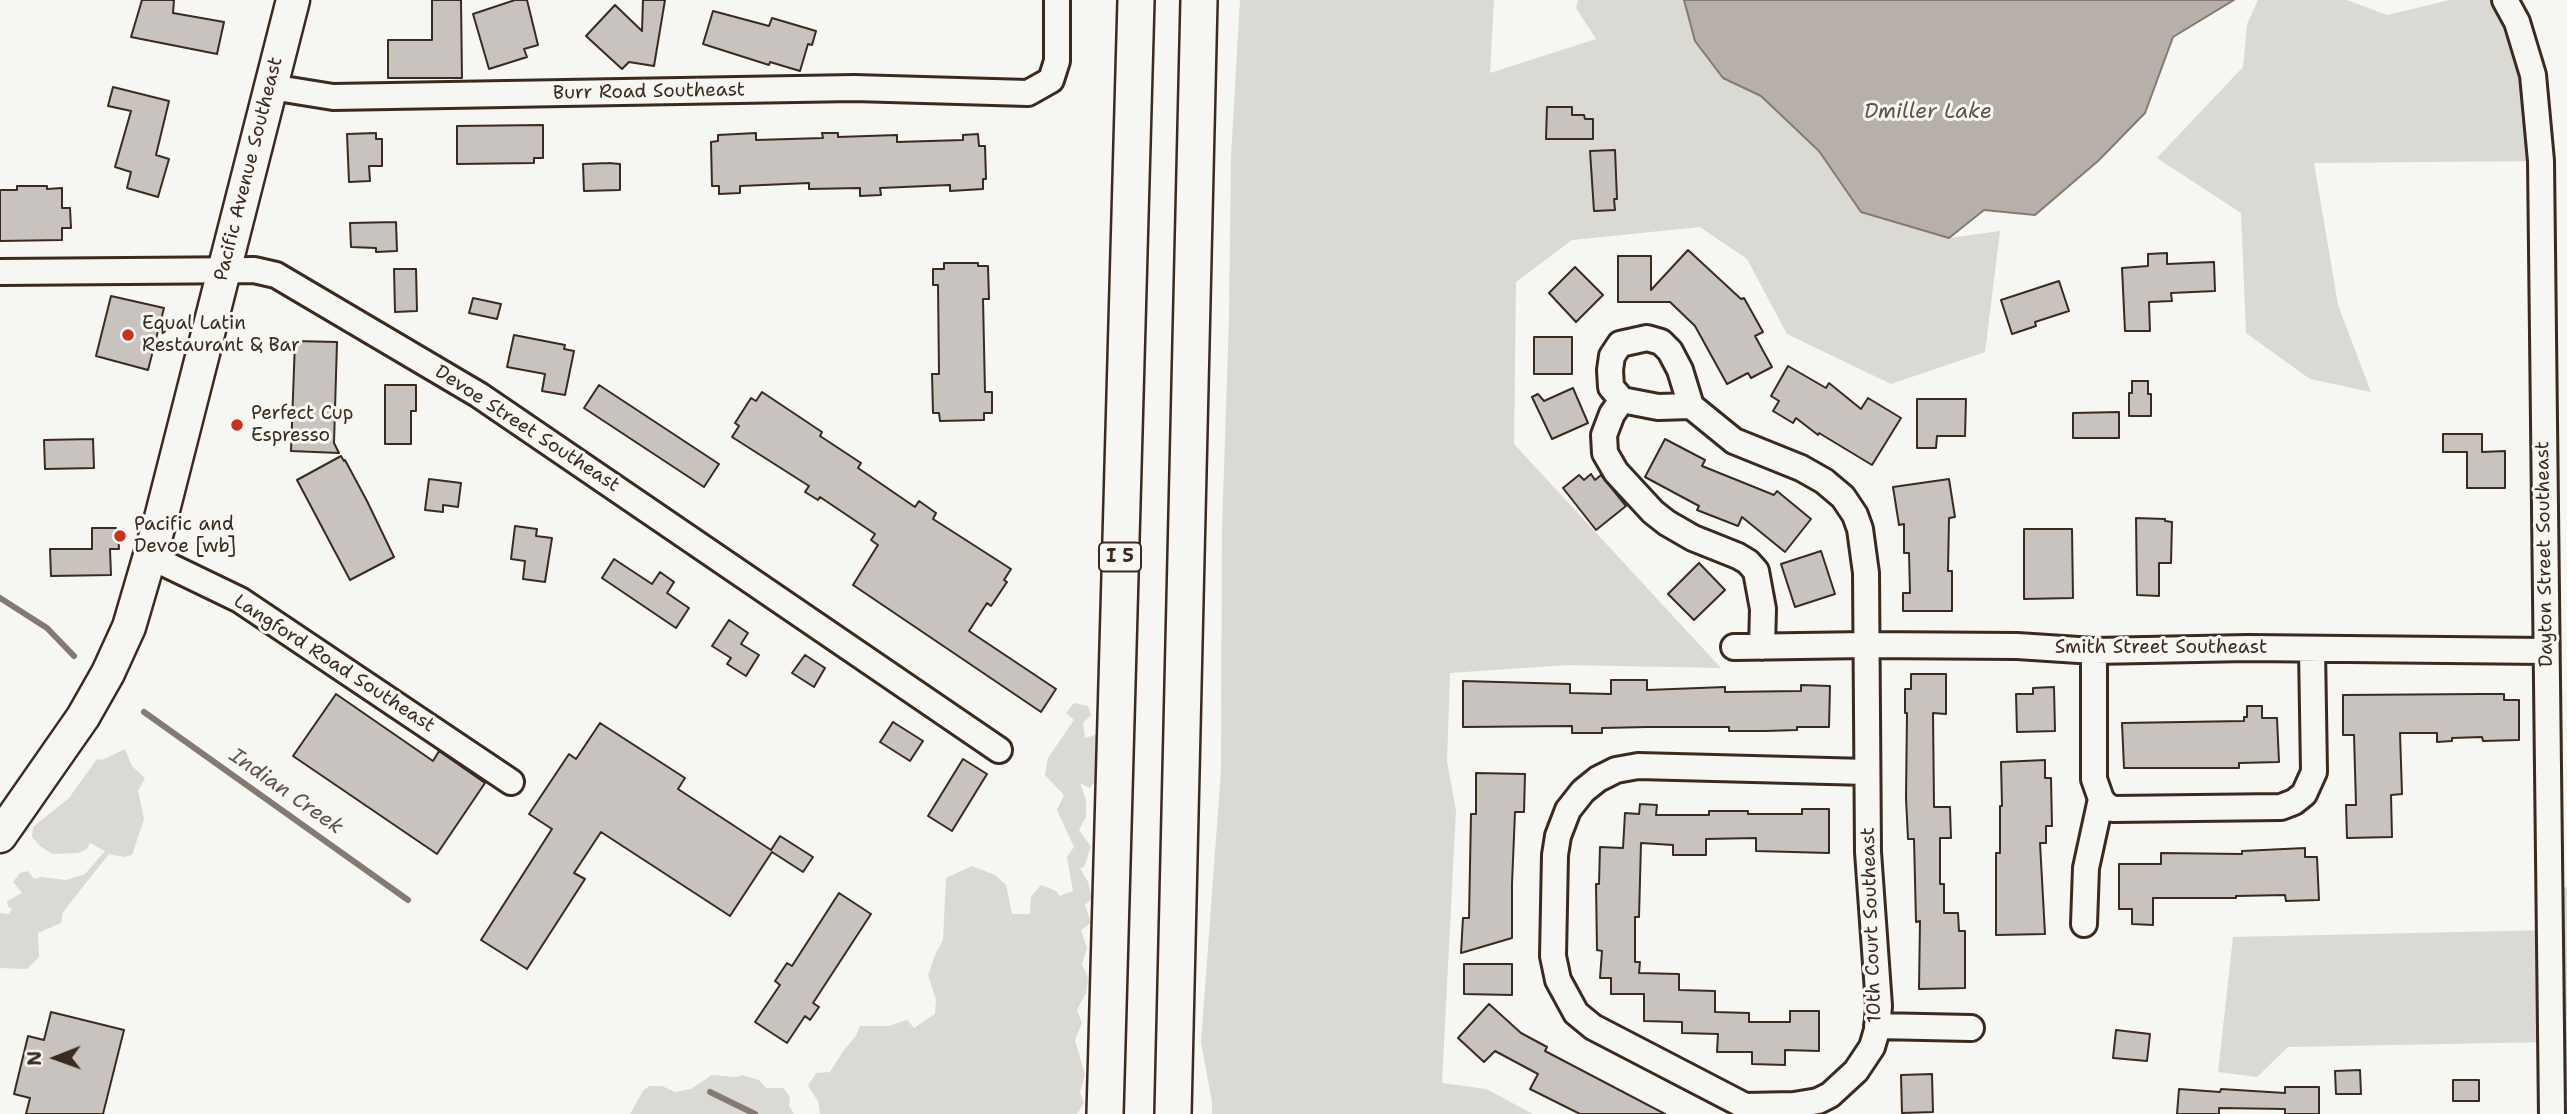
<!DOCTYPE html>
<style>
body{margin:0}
#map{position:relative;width:2567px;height:1114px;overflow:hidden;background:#f6f6f2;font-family:"Shantell Sans",sans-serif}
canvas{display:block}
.north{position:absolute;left:21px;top:1023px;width:70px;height:70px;-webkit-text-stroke:5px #f6f6f2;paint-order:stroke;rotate:269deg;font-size:19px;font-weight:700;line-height:28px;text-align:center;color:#3b2a1e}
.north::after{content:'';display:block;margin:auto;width:24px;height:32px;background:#3b2a1e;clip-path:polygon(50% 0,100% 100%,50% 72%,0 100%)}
</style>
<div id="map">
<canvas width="2567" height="1114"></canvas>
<div class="north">N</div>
</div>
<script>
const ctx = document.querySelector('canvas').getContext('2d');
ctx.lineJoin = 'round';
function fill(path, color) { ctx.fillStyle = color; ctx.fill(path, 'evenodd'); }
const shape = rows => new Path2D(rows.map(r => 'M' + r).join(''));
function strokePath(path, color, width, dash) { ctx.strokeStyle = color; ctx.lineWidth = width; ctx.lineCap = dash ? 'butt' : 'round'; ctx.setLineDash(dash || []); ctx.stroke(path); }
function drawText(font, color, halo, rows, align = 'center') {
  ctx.font = font + ' "Shantell Sans",sans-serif'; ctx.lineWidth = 6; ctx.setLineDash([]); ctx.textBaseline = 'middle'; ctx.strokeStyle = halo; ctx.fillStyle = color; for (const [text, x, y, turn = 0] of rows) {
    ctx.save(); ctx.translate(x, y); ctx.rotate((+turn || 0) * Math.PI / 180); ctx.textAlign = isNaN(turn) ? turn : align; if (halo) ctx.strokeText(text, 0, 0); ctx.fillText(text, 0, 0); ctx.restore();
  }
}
fill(shape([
 [1240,0,1494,0,1490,73,1596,39,1576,8,1578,0,1684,0,1695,41,1723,78,1761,96,1819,151,1861,212,1949,238,2000,231,1985,352,1891,384,1787,334,1747,259,1700,227,1572,240,1516,282,1514,444,1721,668,1568,665,1450,673,1447,762,1456,810,1442,1083,1486,1089,1533,1114,1212,1114,1212,1102,1201,1042,1221,771,1222,530,1229,317,1231,157],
 [2258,0,2347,0,2387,15,2450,0,2505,0,2541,161,2314,163,2338,305,2371,392,2310,379,2246,333,2241,213,2157,158,2243,67,2247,24],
 [1074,703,1088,706,1091,715,1083,723,1085,738,1098,734,1097,760,1101,774,1090,788,1080,783,1086,800,1086,817,1079,830,1091,847,1084,867,1080,868,1088,882,1092,898,1085,905,1091,923,1081,930,1087,948,1082,964,1088,978,1086,993,1077,1010,1082,1023,1075,1040,1085,1075,1080,1092,1084,1103,1077,1114,820,1114,818,1101,808,1086,816,1073,830,1072,844,1050,856,1036,860,1026,889,1026,907,1020,914,1028,935,1014,936,999,928,975,935,955,943,940,946,878,972,866,995,875,1006,885,1012,914,1030,914,1031,897,1041,885,1056,891,1060,896,1073,891,1067,857,1074,847,1057,810,1064,795,1045,775,1048,758,1074,720,1066,713],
 [125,749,132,766,145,778,138,791,144,819,132,855,124,857,109,854,63,912,61,923,38,933,39,957,27,969,0,968,0,913,9,914,12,908,8,907,7,901,22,893,13,882,20,873,28,871,34,879,41,877,66,880,85,874,105,851,90,843,87,849,78,853,52,854,40,846,32,837,33,827,69,798,97,759,102,760],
 [2567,887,2567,1095,2552,1096,2551,1042,2288,1047,2257,1077,2218,1072,2233,937,2550,930,2549,893],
 [712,1075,736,1077,742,1075,759,1080,766,1088,783,1088,790,1097,789,1106,794,1114,630,1114,643,1091,649,1086,662,1086,675,1092,691,1089]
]), '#dad9d3');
const water = shape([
 [1684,0,2234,0,2173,37,2145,113,2098,161,2035,215,1984,210,1949,238,1861,212,1819,151,1761,96,1723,78,1695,41,1684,0]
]);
fill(water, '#b6b0a9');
strokePath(water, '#857a71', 2);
strokePath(shape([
 [0,598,47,628,74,656],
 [144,712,408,900],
 [710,1092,755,1114]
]), '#857a71', 6);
const building = shape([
 [142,0,174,0,173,13,224,22,217,54,131,37,142,0],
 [432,0,461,0,462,78,388,78,388,40,432,40,432,0],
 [515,0,527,0,538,45,524,49,527,57,489,69,473,14,515,0],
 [643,0,665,0,654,66,629,62,622,69,586,36,615,5,642,31,643,0],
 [713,11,769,26,772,18,816,31,812,45,808,44,800,71,770,62,769,65,703,44,713,11],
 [113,87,169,101,156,155,169,159,158,197,127,188,131,172,115,167,131,111,108,106,113,87],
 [1547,107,1572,107,1572,115,1584,115,1585,119,1593,119,1593,139,1546,139,1547,107],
 [543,125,543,158,534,158,534,163,457,164,457,126,543,125],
 [376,133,376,139,382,139,382,166,369,166,370,181,349,182,347,134,376,133],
 [756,133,756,140,823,138,822,133,838,133,838,137,897,135,897,142,963,140,963,135,978,134,979,146,985,146,986,179,983,179,983,189,950,191,950,185,880,188,881,195,860,196,860,188,809,189,809,183,740,186,740,193,719,194,719,186,712,186,711,142,718,141,718,135,756,133],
 [1615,150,1617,199,1614,199,1615,210,1594,211,1590,151,1615,150],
 [609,163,620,164,620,190,584,191,583,164,609,163],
 [17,186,47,186,47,189,62,188,62,208,70,208,71,228,62,228,62,240,0,241,0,190,17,190,17,186],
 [396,222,397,251,376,252,376,248,351,247,350,223,396,222],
 [1688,250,1741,299,1744,298,1763,332,1755,336,1772,367,1751,378,1748,373,1727,384,1695,326,1670,302,1618,302,1618,256,1651,256,1651,290,1688,250],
 [2167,253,2167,264,2214,262,2215,291,2171,293,2172,301,2149,302,2150,331,2125,331,2122,268,2148,266,2148,254,2167,253],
 [944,263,978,263,978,266,988,266,989,299,983,299,985,392,992,392,992,413,984,413,984,420,940,421,939,413,933,413,932,374,939,374,938,285,933,285,933,269,944,269,944,263],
 [1575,267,1603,295,1576,322,1549,293,1575,267],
 [394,269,416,269,417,311,395,312,394,269],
 [2059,281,2069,311,2035,322,2036,326,2012,334,2001,300,2059,281],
 [111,296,164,308,148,370,96,356,111,296],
 [473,298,501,304,497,319,469,313,473,298],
 [514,335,565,345,564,349,574,351,565,395,542,391,545,374,507,367,514,335],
 [1534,337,1572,337,1572,374,1534,374,1534,337],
 [295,341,337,342,334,443,339,453,291,451,295,341],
 [1788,366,1826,388,1829,383,1861,409,1868,398,1901,418,1872,465,1819,433,1818,435,1796,418,1793,423,1773,411,1779,401,1771,396,1788,366],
 [2132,381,2148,381,2148,394,2151,394,2151,416,2129,416,2129,393,2132,393,2132,381],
 [385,385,416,385,416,411,411,411,411,444,385,444,385,385],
 [599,385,719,464,704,487,584,408,599,385],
 [1573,388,1588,423,1552,439,1532,397,1538,394,1544,401,1573,388],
 [762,392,822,432,820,436,861,463,858,468,915,507,919,501,936,513,933,519,1011,569,1004,580,1007,582,991,606,987,603,969,631,1056,689,1041,712,853,585,878,545,871,540,875,534,820,497,818,500,805,492,809,486,732,437,739,426,735,423,751,398,756,401,762,392],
 [1917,399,1966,399,1965,436,1937,436,1936,448,1917,448,1917,399],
 [2119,412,2119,438,2073,438,2073,413,2119,412],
 [2443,434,2482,434,2482,452,2505,451,2505,488,2467,488,2467,452,2443,452,2443,434],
 [93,439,94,468,45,469,44,440,93,439],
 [1665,439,1705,460,1702,466,1774,495,1777,491,1811,519,1785,552,1742,517,1738,526,1697,510,1699,506,1645,477,1665,439],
 [341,456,344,461,345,460,367,501,394,557,350,580,297,480,341,456],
 [1591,474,1595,480,1601,475,1626,506,1596,530,1563,488,1579,475,1584,480,1591,474],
 [429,479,461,483,458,507,443,505,443,512,425,510,429,479],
 [1949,479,1955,517,1949,518,1948,571,1952,571,1952,611,1903,611,1903,593,1910,593,1909,553,1904,553,1904,524,1899,525,1893,487,1949,479],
 [2136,518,2165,519,2165,521,2172,522,2171,563,2159,563,2159,596,2137,595,2136,518],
 [515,526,537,529,536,536,552,538,545,582,523,579,525,561,511,559,515,526],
 [92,528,116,528,116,531,118,531,119,549,110,549,111,575,51,576,50,549,92,549,92,528],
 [2024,529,2072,529,2073,598,2024,599,2024,529],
 [1821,551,1835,594,1795,607,1781,564,1821,551],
 [614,559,652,584,660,572,674,582,667,593,689,608,676,628,602,578,614,559],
 [1699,563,1725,590,1694,620,1668,594,1699,563],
 [729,620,748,633,741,644,759,655,746,676,727,664,731,658,712,646,729,620],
 [805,655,825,668,814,687,792,673,805,655],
 [1911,674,1946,674,1946,714,1933,713,1934,807,1950,807,1951,838,1940,838,1940,884,1944,884,1944,913,1958,913,1959,931,1965,931,1965,988,1919,989,1920,921,1916,922,1914,839,1908,839,1906,798,1907,713,1905,713,1905,689,1911,689,1911,674],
 [1611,680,1647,680,1647,690,1725,687,1725,692,1801,691,1801,685,1830,686,1829,727,1797,727,1797,730,1765,731,1729,731,1729,727,1647,727,1602,728,1602,733,1572,733,1572,726,1463,727,1463,681,1570,684,1570,693,1611,694,1611,680],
 [2054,687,2055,731,2017,732,2016,694,2033,694,2033,688,2054,687],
 [336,694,433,761,439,751,485,783,437,854,293,756,336,694],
 [2482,694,2504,694,2504,700,2519,700,2519,740,2483,741,2482,737,2452,738,2452,741,2437,742,2437,733,2400,733,2402,794,2391,795,2392,837,2347,838,2346,805,2356,805,2354,735,2343,735,2343,695,2482,694],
 [2247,706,2262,706,2262,718,2277,718,2279,762,2239,763,2239,768,2124,768,2122,723,2244,721,2244,717,2247,717,2247,706],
 [893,722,923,741,910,761,880,742,893,722],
 [600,723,685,778,678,789,771,850,780,836,813,857,803,872,772,852,730,916,601,832,574,873,585,879,527,969,481,940,552,829,529,814,569,754,576,759,600,723],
 [963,759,987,774,952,831,928,816,963,759],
 [2045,760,2045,778,2051,778,2052,826,2046,826,2046,843,2040,843,2045,934,1996,935,1996,853,2000,853,2000,806,2002,806,2001,762,2045,760],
 [1476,773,1525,774,1524,812,1515,812,1512,884,1512,938,1461,953,1463,918,1469,918,1471,814,1476,814,1476,773],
 [1640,804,1657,805,1656,815,1709,815,1709,811,1748,811,1748,814,1802,814,1802,809,1829,809,1829,853,1756,851,1756,838,1706,839,1706,855,1673,855,1673,845,1641,843,1639,917,1635,917,1635,962,1640,962,1639,973,1679,974,1679,990,1715,991,1715,1012,1749,1013,1749,1022,1790,1022,1790,1011,1819,1011,1819,1051,1785,1050,1785,1065,1752,1064,1752,1052,1717,1052,1718,1034,1682,1033,1682,1022,1644,1021,1644,994,1611,994,1611,978,1600,978,1602,951,1597,950,1596,884,1599,884,1600,847,1623,848,1625,813,1639,814,1640,804],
 [2305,848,2305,857,2317,857,2319,900,2286,901,2285,895,2236,896,2236,898,2153,898,2153,925,2132,924,2132,909,2119,909,2119,864,2161,864,2161,853,2242,854,2242,851,2305,848],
 [839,893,871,914,813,1003,819,1007,810,1020,805,1016,787,1043,755,1022,780,985,775,981,787,963,792,966,839,893],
 [1464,964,1512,964,1512,995,1464,994,1464,964],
 [1489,1004,1521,1033,1547,1047,1545,1051,1665,1114,1580,1114,1530,1089,1538,1074,1495,1051,1484,1062,1458,1038,1489,1004],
 [51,1012,124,1030,103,1114,26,1114,30,1098,14,1094,28,1036,44,1040,51,1012],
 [2116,1030,2150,1034,2147,1061,2113,1058,2116,1030],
 [2360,1070,2361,1094,2336,1094,2335,1071,2360,1070],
 [1932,1074,1933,1112,1902,1113,1901,1075,1932,1074],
 [2453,1080,2479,1080,2479,1101,2453,1101,2453,1080],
 [2285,1087,2319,1087,2319,1114,2285,1114,2285,1109,2219,1108,2219,1114,2177,1114,2179,1089,2220,1092,2221,1089,2285,1093,2285,1087]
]);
fill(building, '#c8c3be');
strokePath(building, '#3b2a1e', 2);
const minor = shape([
 [2505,0,2517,22,2533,75,2541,161,2552,1114],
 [271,87,333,97,854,88,1028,93,1051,80,1057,61,1057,0],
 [0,272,254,270,276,275,479,395,999,750],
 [1622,400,1612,414,1604,435,1605,453,1616,472,1653,512,1667,523,1693,538,1738,556,1748,562,1756,571,1763,609,1762,647],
 [1691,406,1658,407,1622,400,1611,387,1610,370,1612,356,1620,344,1647,338,1661,342,1670,351,1680,370,1691,406,1734,441,1801,468,1824,481,1843,497,1855,515,1860,529,1866,573,1868,852,1879,1006,1877,1030,1872,1047,1856,1071,1830,1095,1818,1101,1794,1105,1745,1106,1593,1027,1576,1013,1558,980,1553,956,1555,855,1558,836,1568,810,1583,791,1598,779,1616,770,1638,766,1867,772],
 [151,557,240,600,511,782],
 [1734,647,1867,645,2017,646,2094,651,2248,648,2546,651],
 [2094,651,2094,779,2101,799,2106,805,2113,809,2281,807,2294,802,2304,794,2314,772,2312,649],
 [2084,924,2086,868,2101,799],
 [1877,1026,1971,1028]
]);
const major = shape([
 [0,836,83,717,108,673,129,627,161,518,293,0]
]);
const highway = shape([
 [1105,1114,1136,0],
 [1173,1114,1199,0]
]);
strokePath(minor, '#3b2a1e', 30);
strokePath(major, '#3b2a1e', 37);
strokePath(highway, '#3b2a1e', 40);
strokePath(minor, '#f6f6f2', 24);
strokePath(major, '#f6f6f2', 32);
strokePath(highway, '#f6f6f2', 35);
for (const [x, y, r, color] of [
 [128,335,7,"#c8321e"],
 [237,425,7,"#c8321e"],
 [120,536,7,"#c8321e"]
]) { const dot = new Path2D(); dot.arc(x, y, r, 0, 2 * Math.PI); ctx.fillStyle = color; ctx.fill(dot); strokePath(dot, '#f6f6f2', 2.5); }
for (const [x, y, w] of [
 [1120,557,42]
]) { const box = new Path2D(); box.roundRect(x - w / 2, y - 14.5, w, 29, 5); ctx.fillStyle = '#f6f6f2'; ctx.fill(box); strokePath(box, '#3b2a1e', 2); }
drawText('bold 18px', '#3b2a1e', null, [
 ["I 5",1120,557]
]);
drawText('19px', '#3b2a1e', '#f6f6f2', [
 ["Burr Road Southeast",649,92,-1],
 ["Pacific Avenue Southeast",249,169,-76],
 ["Devoe Street Southeast",527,429,33],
 ["Dayton Street Southeast",2545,554,-91],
 ["Smith Street Southeast",2161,648],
 ["Langford Road Southeast",334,664,33],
 ["10th Court Southeast",1872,925,-92]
]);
drawText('19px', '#3b2a1e', '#f6f6f2', [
 ["Equal Latin",142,324],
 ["Restaurant & Bar",142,346],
 ["Perfect Cup",251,414],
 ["Espresso",251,436],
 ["Pacific and",134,525],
 ["Devoe [wb]",134,547]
], 'left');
drawText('italic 21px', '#605248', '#f6f6f2', [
 ["Dmiller Lake",1928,113],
 ["Indian Creek",286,792,35]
]);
</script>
